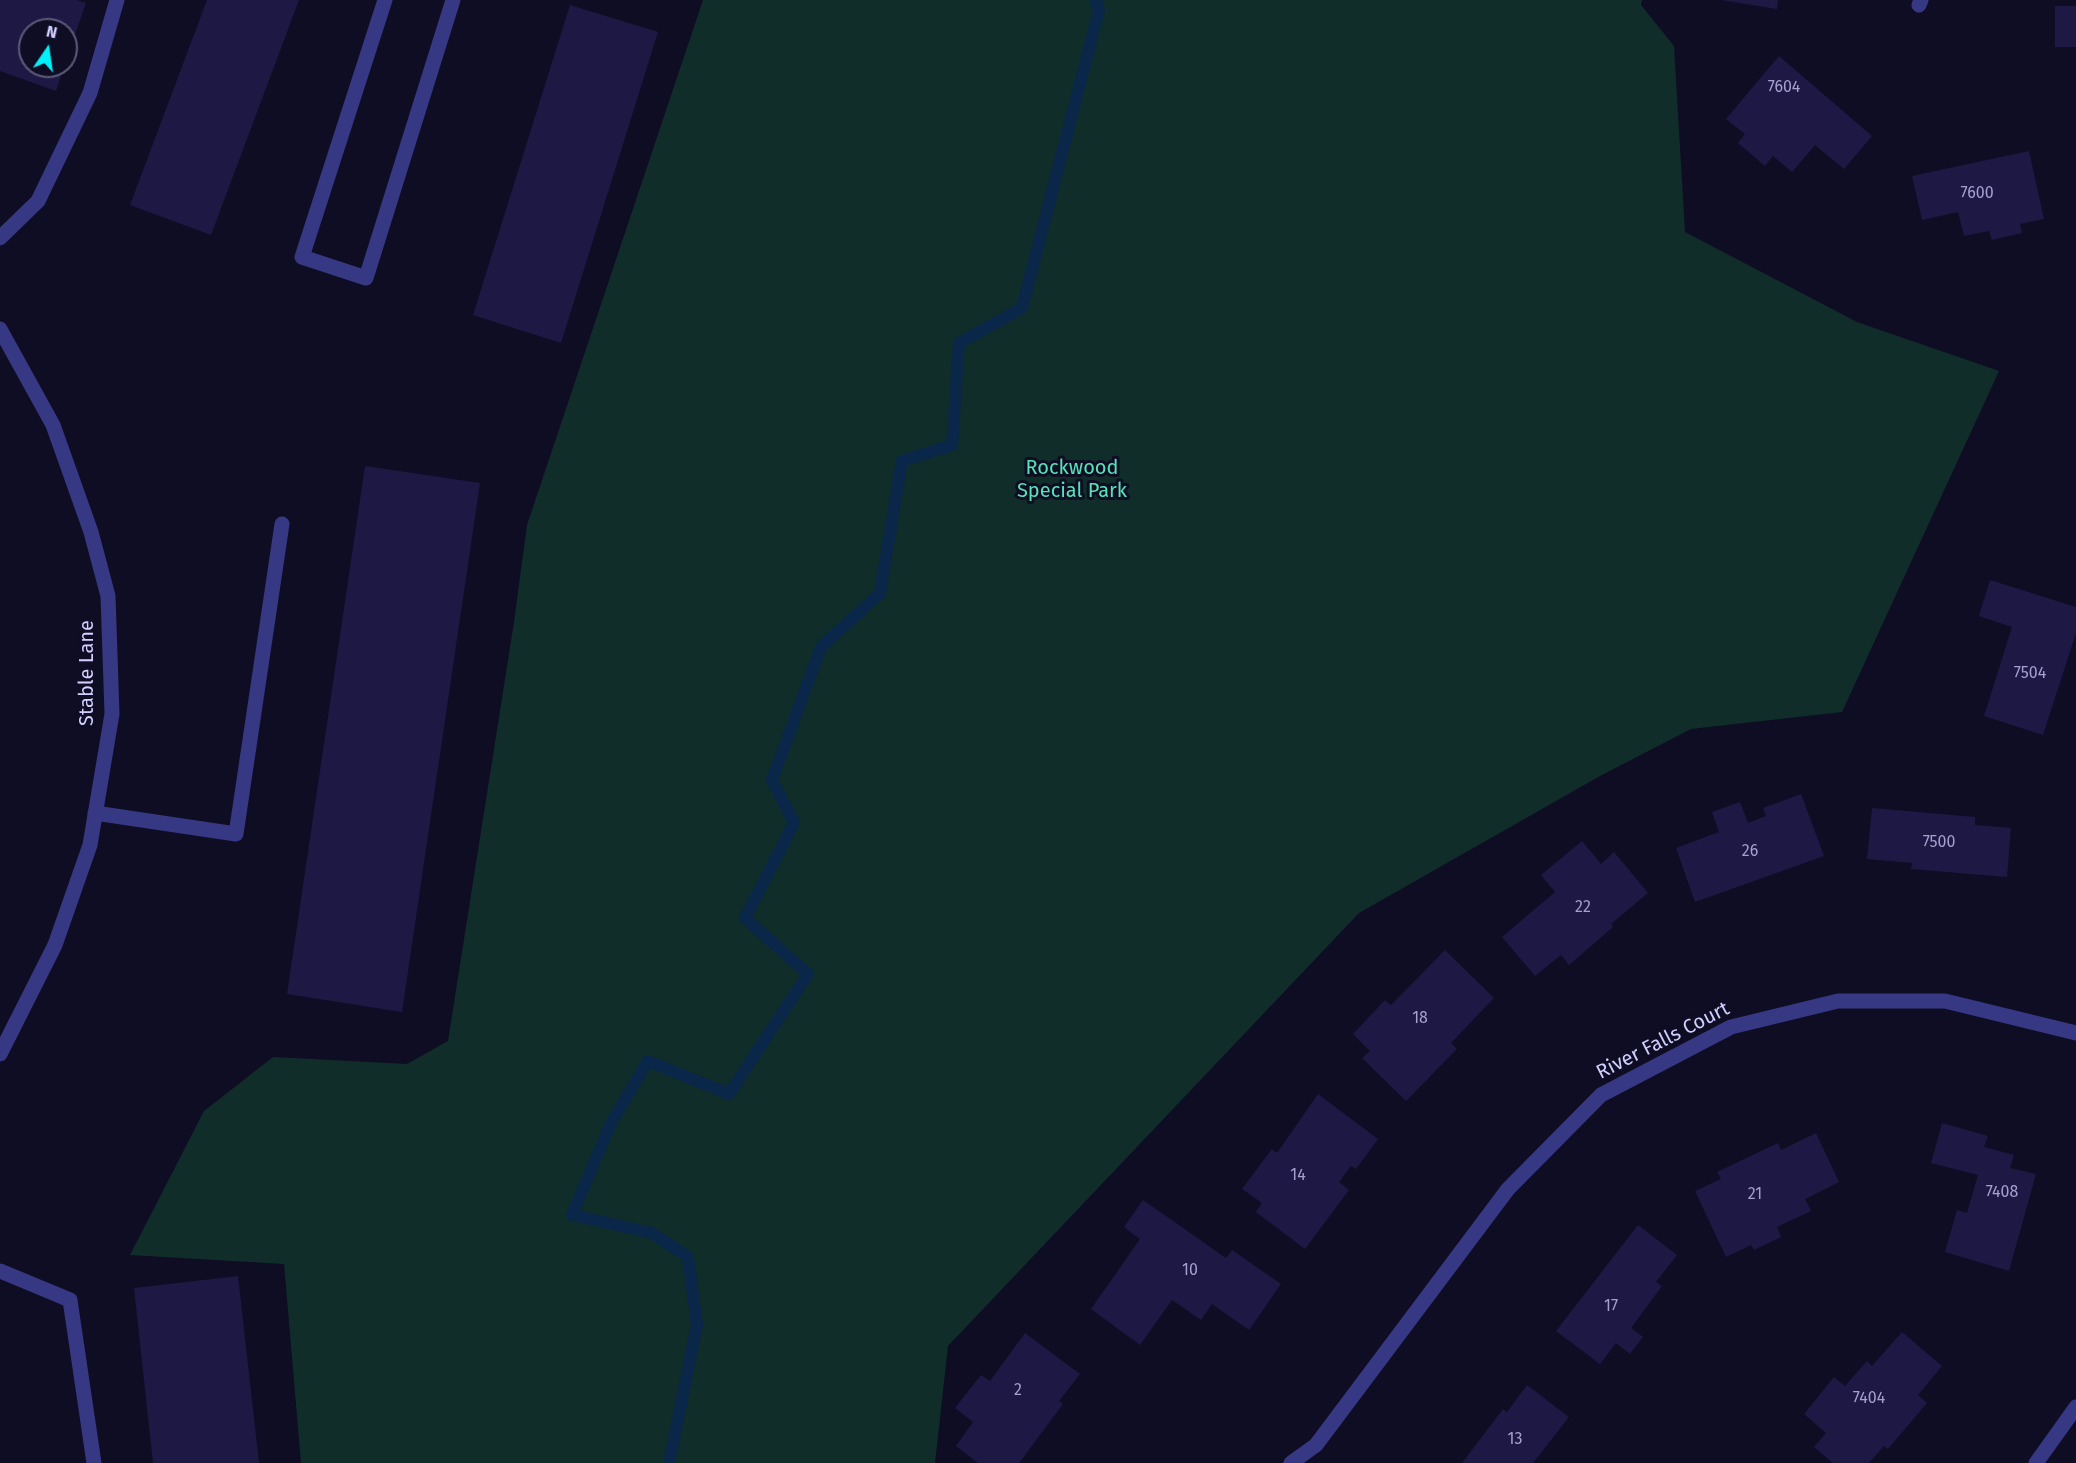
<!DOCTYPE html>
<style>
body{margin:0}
#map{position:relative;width:2076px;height:1463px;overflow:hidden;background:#0f0d23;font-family:"Fira Sans",sans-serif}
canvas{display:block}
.north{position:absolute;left:18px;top:18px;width:60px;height:60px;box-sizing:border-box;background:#0f0d23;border:2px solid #5d5b7b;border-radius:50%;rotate:13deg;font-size:16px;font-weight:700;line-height:24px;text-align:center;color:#d1cfff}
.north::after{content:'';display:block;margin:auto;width:21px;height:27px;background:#00f1fa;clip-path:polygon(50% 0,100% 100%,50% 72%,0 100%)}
</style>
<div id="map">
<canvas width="2076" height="1463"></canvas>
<div class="north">N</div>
</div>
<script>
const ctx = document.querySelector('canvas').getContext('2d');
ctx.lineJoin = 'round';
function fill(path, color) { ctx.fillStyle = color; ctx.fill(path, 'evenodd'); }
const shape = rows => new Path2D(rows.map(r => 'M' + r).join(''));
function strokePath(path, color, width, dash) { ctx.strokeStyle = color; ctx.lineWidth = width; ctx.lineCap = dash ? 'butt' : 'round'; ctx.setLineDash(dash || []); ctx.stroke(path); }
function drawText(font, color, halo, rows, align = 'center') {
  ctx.font = font + ' "Fira Sans",sans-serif'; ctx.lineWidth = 6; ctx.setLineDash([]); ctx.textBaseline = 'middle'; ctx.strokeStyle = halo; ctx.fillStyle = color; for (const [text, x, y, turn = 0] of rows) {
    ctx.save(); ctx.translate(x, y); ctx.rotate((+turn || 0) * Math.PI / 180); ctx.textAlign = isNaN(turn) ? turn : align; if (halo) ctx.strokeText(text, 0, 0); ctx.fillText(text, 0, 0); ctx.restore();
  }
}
fill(shape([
 [703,0,1642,0,1641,5,1674,46,1685,232,1857,322,1999,371,1842,712,1691,729,1600,776,1359,913,948,1346,935,1463,301,1463,284,1264,130,1255,204,1111,273,1057,407,1064,448,1041,514,622,527,525]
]), '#102d2a');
strokePath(shape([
 [669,1463,697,1325,688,1257,652,1233,572,1215,611,1123,648,1061,729,1094,808,974,745,918,794,823,772,780,821,647,880,593,902,461,952,445,959,343,1022,308,1099,10,1095,0]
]), '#0a2649', 12);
fill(shape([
 [0,0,77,0,86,3,66,60,66,30,30,30,30,66,64,66,56,91,0,71],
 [207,0,299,0,211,235,130,205],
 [1721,0,1778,0,1777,9],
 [570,5,658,32,561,343,473,315],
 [2055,6,2076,6,2076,47,2055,47],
 [1779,56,1872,136,1844,169,1815,145,1792,172,1773,156,1765,166,1738,143,1745,134,1726,119],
 [2029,151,2044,219,2020,224,2022,233,1992,240,1989,231,1964,236,1958,212,1922,220,1912,176],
 [365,466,480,483,402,1012,287,994],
 [1990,580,2076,607,2076,633,2043,735,1984,716,2012,627,1979,616],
 [1801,794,1824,856,1695,902,1676,848,1719,832,1712,812,1740,802,1748,823,1766,816,1763,808],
 [1872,808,1975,817,1975,825,2011,828,2007,877,1911,869,1912,863,1867,859],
 [1582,841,1601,864,1614,852,1648,893,1611,924,1613,927,1569,965,1561,955,1535,976,1502,937,1555,892,1541,875],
 [1445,950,1494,998,1451,1043,1457,1049,1406,1101,1362,1058,1370,1051,1353,1034,1385,1000,1391,1005],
 [1318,1094,1378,1139,1356,1169,1351,1166,1339,1182,1349,1190,1305,1249,1256,1212,1262,1203,1242,1189,1272,1149,1277,1153],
 [1942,1123,1988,1136,1984,1147,2014,1155,2010,1168,2036,1174,2009,1271,1945,1252,1957,1210,1967,1213,1978,1175,1931,1163],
 [1816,1133,1839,1182,1805,1199,1811,1211,1777,1227,1781,1237,1754,1250,1751,1245,1726,1257,1695,1191,1721,1179,1717,1172,1778,1143,1781,1150],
 [1143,1200,1226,1258,1232,1250,1281,1284,1249,1330,1212,1304,1201,1320,1172,1300,1140,1345,1091,1309,1140,1239,1124,1227],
 [1638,1225,1677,1255,1656,1282,1662,1286,1631,1328,1643,1337,1630,1354,1616,1343,1600,1364,1556,1331],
 [238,1276,259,1463,153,1463,134,1288],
 [1902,1332,1942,1366,1918,1395,1927,1403,1888,1449,1884,1446,1869,1463,1833,1463,1814,1447,1826,1433,1804,1414,1834,1377,1845,1386,1867,1361,1872,1366],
 [1025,1333,1080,1374,1059,1401,1063,1404,1019,1463,978,1463,956,1446,973,1422,955,1408,981,1375,990,1381],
 [1527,1385,1569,1417,1533,1463,1462,1463,1503,1409,1507,1412]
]), '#1e1845');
strokePath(shape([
 [385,0,302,257,366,278,453,0],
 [95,813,236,834,282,524]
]), '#363884', 15);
strokePath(shape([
 [1919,5,1921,0],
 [0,238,38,201,90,93,117,0],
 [0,329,53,425,91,532,108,596,112,714,90,845,55,945,0,1054],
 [0,1271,70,1300,94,1463],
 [1291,1463,1316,1445,1508,1189,1601,1095,1731,1027,1838,1001,1945,1001,2076,1033],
 [2036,1463,2076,1407]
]), '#363884', 15);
drawText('16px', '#a4a1d0', null, [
 ["7604",1784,88],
 ["7600",1977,194],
 ["7504",2030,674],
 ["7500",1939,843],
 ["26",1750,852],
 ["22",1583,908],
 ["18",1420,1019],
 ["14",1298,1176],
 ["7408",2002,1193],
 ["21",1755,1195],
 ["10",1190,1271],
 ["17",1611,1307],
 ["2",1018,1391],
 ["7404",1869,1399],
 ["13",1515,1440]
]);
drawText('20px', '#56e4b7', '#0f0d23', [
 ["Rockwood",1072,468],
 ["Special Park",1072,491]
]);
drawText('20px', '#d1cfff', '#0f0d23', [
 ["Stable Lane",87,673,-90],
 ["River Falls Court",1663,1041,-27]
]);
</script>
